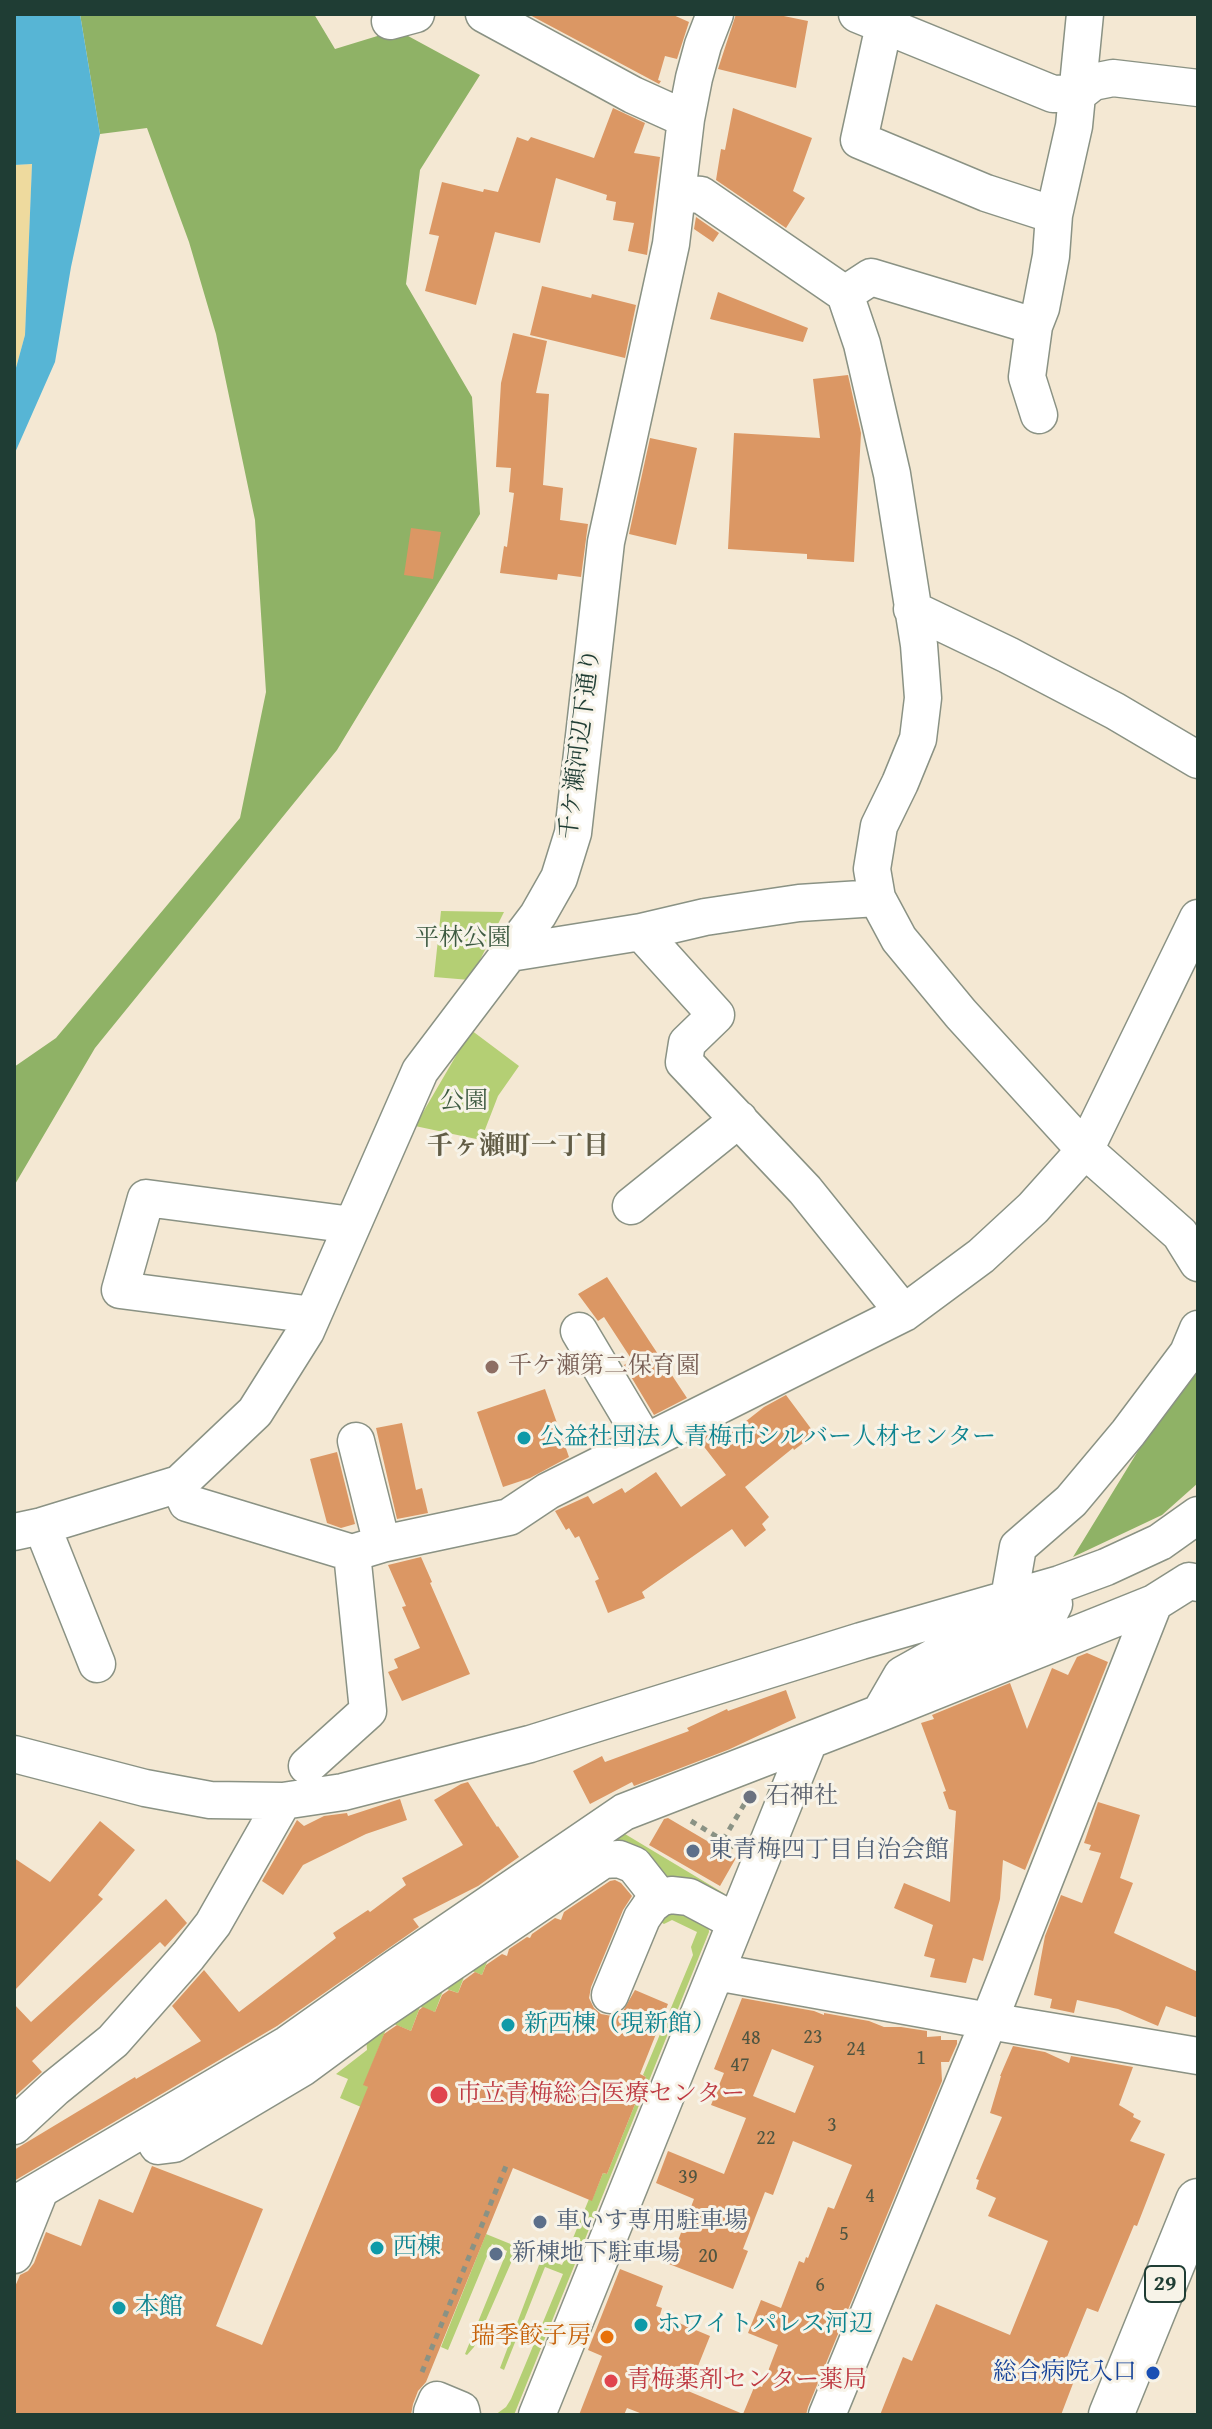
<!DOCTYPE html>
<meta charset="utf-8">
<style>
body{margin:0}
#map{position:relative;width:1212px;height:2429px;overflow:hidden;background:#f4e8d3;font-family:"Gentium Book Plus",serif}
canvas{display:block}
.frame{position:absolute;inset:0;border:16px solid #1f3d34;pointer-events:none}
</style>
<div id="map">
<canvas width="1212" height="2429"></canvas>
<div class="frame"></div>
</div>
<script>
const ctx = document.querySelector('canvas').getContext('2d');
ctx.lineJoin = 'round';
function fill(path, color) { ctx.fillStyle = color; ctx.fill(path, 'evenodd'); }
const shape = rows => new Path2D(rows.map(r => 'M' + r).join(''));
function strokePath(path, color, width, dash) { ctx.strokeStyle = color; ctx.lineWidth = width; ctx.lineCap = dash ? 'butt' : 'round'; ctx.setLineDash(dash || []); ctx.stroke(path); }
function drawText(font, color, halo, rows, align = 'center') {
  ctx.font = font + ' "Gentium Book Plus","Noto Serif JP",serif'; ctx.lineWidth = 6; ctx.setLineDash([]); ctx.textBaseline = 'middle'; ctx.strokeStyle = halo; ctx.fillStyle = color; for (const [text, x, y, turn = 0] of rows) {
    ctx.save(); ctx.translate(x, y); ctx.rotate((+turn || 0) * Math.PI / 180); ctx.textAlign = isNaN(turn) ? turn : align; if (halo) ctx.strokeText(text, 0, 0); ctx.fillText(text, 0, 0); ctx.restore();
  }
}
fill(shape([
 [441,911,504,912,470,980,434,977],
 [471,1030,519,1066,498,1096,481,1140,415,1126],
 [620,1831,725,1894,723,1899,663,1879,635,1858,293,2058],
 [673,1907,708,1922,709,1932,514,2415,495,2415,506,2407,511,2399,563,2274,545,2267,504,2370,500,2368,542,2257,562,2265,589,2199,592,2200,603,2173,607,2174,646,2077,643,2075,693,1955,691,1947,697,1932,672,1920,664,1924,657,1920],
 [491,1952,482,1975,467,1969,458,1993,444,1988,435,2012,420,2007,411,2031,389,2022,364,2085,376,2090,368,2110,340,2098,348,2079,336,2074,367,2050,366,2035,374,2025,392,2016,397,2009,417,2001,426,1989,439,1986,446,1976,464,1969,474,1957],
 [486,2234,518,2247,474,2347,467,2355,465,2354,507,2251,492,2244,448,2350,441,2347]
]), '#b4cf74');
fill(shape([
 [80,14,314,14,335,49,397,30,480,75,420,170,406,284,472,397,480,514,337,750,95,1048,14,1186,14,1067,56,1038,240,818,266,692,255,520,216,334,189,242,147,128,100,134],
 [1198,1353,1198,1483,1162,1515,1073,1557]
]), '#8fb266');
fill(shape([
 [32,164,25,335,14,375,14,165]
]), '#eeda9e');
fill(shape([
 [14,14,80,14,100,134,71,267,55,362,14,455,14,375,25,335,32,164,14,165]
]), '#57b5d5');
fill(shape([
 [528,14,671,14,689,22,677,59,665,56,658,80,661,81,659,84],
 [736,14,774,14,808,21,796,88,718,69],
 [613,108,645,123,634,153,660,157,647,255,628,251,634,223,613,220,616,202,606,200,607,195,556,178,540,243,495,232,476,305,425,291,439,236,429,234,442,182,483,192,484,189,498,192,517,137,528,141,531,137,594,158],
 [733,108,812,138,793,191,805,198,786,228,716,180,721,149,725,150],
 [696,217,719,233,713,242,694,229],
 [542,286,591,298,592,294,636,305,625,358,530,335],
 [718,292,808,328,803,342,710,319],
 [513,333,547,341,536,393,549,394,543,485,563,488,560,520,588,524,581,577,558,574,557,580,500,573,504,546,507,547,514,493,509,492,511,468,496,467,501,383],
 [848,375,861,433,854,562,807,559,807,554,728,549,734,433,820,438,813,379],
 [650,438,697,448,676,545,629,534],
 [411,528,441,532,433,579,404,575],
 [607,1277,687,1398,654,1415,624,1365,632,1360,604,1317,598,1321,578,1294],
 [545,1389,569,1457,530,1478,503,1487,477,1412],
 [786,1395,815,1434,794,1450,793,1448,745,1487,769,1517,762,1524,766,1530,745,1547,732,1529,642,1592,645,1598,608,1613,595,1581,599,1579,579,1536,575,1538,569,1528,566,1530,555,1511,588,1496,593,1504,622,1488,625,1493,656,1472,681,1507,726,1475,698,1439,728,1424,732,1429,735,1427,736,1429,764,1407],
 [402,1423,416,1490,422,1488,428,1513,397,1519,376,1428],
 [337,1452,355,1524,341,1528,327,1523,310,1459],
 [421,1557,432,1582,430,1583,470,1674,402,1701,388,1672,398,1668,394,1659,420,1648,402,1607,406,1606,388,1565],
 [1087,1653,1108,1662,1025,1870,1003,1860,1000,1899,983,1961,973,1958,966,1983,930,1977,935,1959,924,1956,933,1925,894,1908,904,1883,950,1902,956,1811,949,1809,943,1792,946,1791,921,1723,934,1719,932,1715,1010,1683,1027,1729,1052,1668,1068,1675,1077,1657],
 [786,1690,796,1718,730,1749,634,1786,632,1782,590,1804,573,1771,602,1756,605,1762,689,1731,687,1728,727,1709,728,1711],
 [468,1782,497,1827,498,1826,519,1857,478,1886,413,1919,419,1927,277,2026,14,2181,14,2150,135,2077,136,2079,201,2041,172,2006,204,1970,239,2012,336,1938,333,1933,368,1910,370,1912,406,1885,402,1878,463,1845,434,1800,461,1784],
 [400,1799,407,1820,366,1834,303,1865,283,1895,262,1881,297,1820,304,1826,324,1816,347,1813,348,1816],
 [1098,1802,1140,1815,1120,1878,1133,1883,1114,1933,1198,1972,1198,2018,1166,2006,1158,2026,1118,2009,1077,2000,1074,2013,1050,2008,1052,1999,1034,1995,1045,1936,1061,1895,1082,1903,1101,1853,1089,1850,1091,1845,1084,1843],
 [668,1818,736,1858,720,1886,649,1845,664,1819],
 [100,1821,135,1850,98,1895,103,1899,14,1991,14,1858,50,1882],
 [615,1880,621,1883,632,1896,623,1910,591,1987,589,1998,594,2008,601,2014,612,2016,623,2011,635,1990,668,2004,640,2074,646,2077,607,2174,603,2173,592,2201,513,2168,426,2382,418,2391,413,2404,411,2415,14,2415,14,2289,20,2275,28,2271,34,2263,46,2232,81,2246,99,2199,133,2213,152,2166,263,2209,216,2326,262,2345,368,2087,363,2085,384,2034,397,2025,411,2031,419,2010,423,2007,435,2012,442,1995,449,1990,458,1993,463,1981,475,1972,482,1975,486,1965,502,1954,507,1956,509,1949,527,1937,530,1938,532,1934,555,1918,561,1920,564,1912,610,1881],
 [166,1899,187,1923,165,1947,160,1942,32,2061,42,2072,14,2097,14,2004,31,2022],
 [742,1998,814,2011,824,2015,824,2013,869,2021,884,2027,901,2027,927,2031,927,2037,941,2036,941,2040,957,2040,957,2044,949,2062,941,2062,942,2081,808,2407,806,2415,645,2415,627,2408,624,2415,579,2415,602,2356,588,2350,620,2269,663,2286,656,2306,662,2308,660,2315,710,2336,688,2391,743,2414,755,2385,762,2387,778,2345,748,2333,761,2300,781,2308,799,2261,804,2263,806,2257,808,2258,828,2207,834,2209,852,2165,793,2141,773,2195,765,2192,743,2249,748,2251,733,2289,669,2264,694,2199,656,2183,668,2151,724,2174,746,2118,711,2105,724,2073,714,2069],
 [772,2049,814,2066,795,2113,753,2096],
 [1013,2046,1045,2052,1069,2063,1071,2056,1133,2067,1119,2105,1134,2114,1133,2117,1141,2121,1130,2141,1165,2154,1137,2226,1134,2225,1098,2312,1087,2308,1063,2367,1077,2373,1061,2415,880,2415,903,2357,912,2361,936,2304,1010,2335,1048,2241,988,2216,996,2198,976,2189,979,2180,976,2179,1002,2117,990,2113,1001,2076,1000,2076]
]), '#db9764');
const minor = shape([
 [484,14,633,95,686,119],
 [857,14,1053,94,1079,93,1093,82,1113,78,1198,88],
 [390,21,416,14],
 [884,25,859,140,986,193,1054,215],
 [677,193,701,195,845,294,862,344,892,474,919,645,923,698,918,739,900,783,879,826,872,869,877,898,899,939,961,1014,1085,1150,1180,1234,1198,1263],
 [845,294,871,277,1034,326],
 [1039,415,1027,377,1034,326,1041,308,1051,256,1054,215,1074,126,1085,14],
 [912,609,1008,655,1115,711,1198,760],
 [641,932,716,1015,687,1043,684,1062,805,1190,904,1313],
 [510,953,641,932,705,917,799,903,877,898],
 [631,1206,739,1119],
 [313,1315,120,1290,146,1198,352,1225],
 [579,1331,645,1442],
 [356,1441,382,1544],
 [179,1484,187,1503,352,1553,382,1544,509,1517,548,1491,904,1313,981,1256,1033,1208,1085,1150,1198,918],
 [42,1526,97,1664],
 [14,1532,42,1526,179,1484,255,1412,306,1331,420,1071,538,915,559,878,573,833,606,542,671,244,686,119,694,78,703,45,715,14],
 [1009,1598,1018,1547,1071,1501,1128,1433,1188,1353,1198,1329],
 [880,1713,902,1675,961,1642,1051,1610,1054,1604],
 [14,1754,145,1788,210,1800,283,1801,343,1792,530,1744,861,1641,1060,1584,1106,1567,1160,1542,1198,1515],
 [307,1766,368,1711,352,1553],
 [716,1972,989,2021,1198,2056],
 [610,1995,642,1918,651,1905,660,1898,671,1895,689,1897,736,1922],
 [14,2126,55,2088,113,2041,188,1956,213,1924,283,1801],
 [147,2128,158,2146,174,2144,302,2068,370,2018,603,1860,619,1859,634,1865,660,1898],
 [14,2205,288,2044,394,1969,624,1812,880,1713,1154,1603,1189,1581,1198,1583],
 [14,2255,40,2190],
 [432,2412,437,2400,461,2410,462,2415],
 [537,2415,809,1741],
 [827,2415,989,2021,1154,1603]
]);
const major = shape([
 [1111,2415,1198,2201]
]);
strokePath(minor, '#8a9284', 39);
strokePath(major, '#8a9284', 47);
strokePath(shape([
 [691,1821,734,1847],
 [723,1840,745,1803],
 [422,2372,506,2166]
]), '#8a9284', 5, [6, 6]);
strokePath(minor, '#fff', 36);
strokePath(major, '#fff', 44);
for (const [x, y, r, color] of [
 [492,1367,8,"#8d6e63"],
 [524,1438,8,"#0f9aa8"],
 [750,1797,8,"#6b7280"],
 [693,1851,8,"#5c6f8a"],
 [508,2025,8,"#0f9aa8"],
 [439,2095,10,"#e0444e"],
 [540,2222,8,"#5c6f8a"],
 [377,2248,8,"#0f9aa8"],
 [496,2254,8,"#5c6f8a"],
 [119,2308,8,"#0f9aa8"],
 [641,2325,8,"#0f9aa8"],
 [607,2337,8,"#e8710a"],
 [1153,2373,8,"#1a4fb4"],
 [611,2381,8,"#e0444e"]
]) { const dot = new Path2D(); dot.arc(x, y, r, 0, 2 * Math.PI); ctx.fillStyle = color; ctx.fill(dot); strokePath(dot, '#f7f3e8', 3); }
drawText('20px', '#4e5440', null, [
 ["23",813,2038],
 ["48",751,2039],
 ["24",856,2050],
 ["1",921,2059],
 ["47",740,2066],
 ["3",832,2126],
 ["22",766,2139],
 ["39",688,2178],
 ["4",870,2197],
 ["5",844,2235],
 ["20",708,2257],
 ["6",820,2286]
]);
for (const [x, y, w] of [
 [1165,2284,40]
]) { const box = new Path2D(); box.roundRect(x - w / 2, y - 18, w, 36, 6); ctx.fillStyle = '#f7f3e8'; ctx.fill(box); strokePath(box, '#1f3d34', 2); }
drawText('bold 22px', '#1f3d34', null, [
 ["29",1165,2284]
]);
drawText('24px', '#1f3d34', '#f7f3e8', [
 ["千ケ瀬河辺下通り",581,744,-83]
]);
drawText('24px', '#3d5a41', '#f7f3e8', [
 ["平林公園",463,939],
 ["公園",464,1102]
]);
drawText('24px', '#785e54', '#f7f3e8', [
 ["千ケ瀬第二保育園",508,1367]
], 'left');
drawText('24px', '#0d838f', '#f7f3e8', [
 ["公益社団法人青梅市シルバー人材センター",540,1438],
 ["新西棟（現新館）",524,2025],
 ["西棟",393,2248],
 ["本館",135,2308],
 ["ホワイトパレス河辺",657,2325]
], 'left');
drawText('24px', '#5b616d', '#f7f3e8', [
 ["石神社",766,1797]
], 'left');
drawText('24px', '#4e5e75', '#f7f3e8', [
 ["東青梅四丁目自治会館",709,1851],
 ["車いす専用駐車場",556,2222],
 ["新棟地下駐車場",512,2254]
], 'left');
drawText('24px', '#be3a42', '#f7f3e8', [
 ["市立青梅総合医療センター",457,2095],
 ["青梅薬剤センター薬局",627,2381]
], 'left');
drawText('24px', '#c56008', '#f7f3e8', [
 ["瑞季餃子房",591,2337]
], 'right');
drawText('24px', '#164399', '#f7f3e8', [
 ["総合病院入口",1137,2373]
], 'right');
drawText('bold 26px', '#615c45', '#f7f3e8', [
 ["千ヶ瀬町一丁目",518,1147]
]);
</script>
